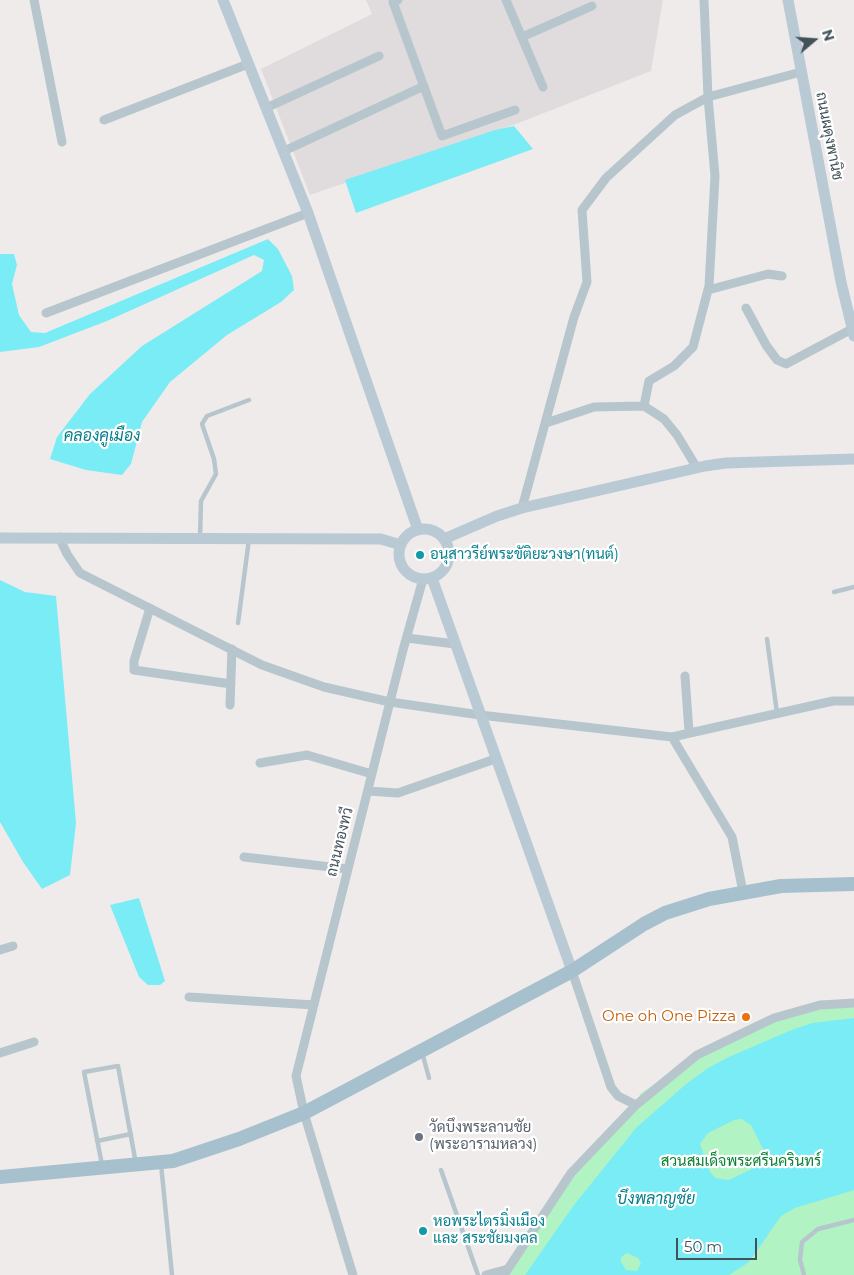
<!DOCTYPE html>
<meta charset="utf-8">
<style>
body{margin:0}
#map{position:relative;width:854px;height:1275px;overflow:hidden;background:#efebeb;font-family:Montserrat,sans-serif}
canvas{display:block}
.north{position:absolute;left:789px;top:15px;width:50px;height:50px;-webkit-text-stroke:4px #fff;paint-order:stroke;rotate:72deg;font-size:14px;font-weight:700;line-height:20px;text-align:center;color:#42525b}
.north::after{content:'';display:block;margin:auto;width:18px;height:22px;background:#42525b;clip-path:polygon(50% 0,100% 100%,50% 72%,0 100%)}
.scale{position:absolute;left:676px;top:1238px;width:81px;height:22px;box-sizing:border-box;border:2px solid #42525b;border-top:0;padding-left:6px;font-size:15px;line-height:18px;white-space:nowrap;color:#42525b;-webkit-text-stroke:4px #fff;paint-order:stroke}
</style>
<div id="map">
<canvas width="854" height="1275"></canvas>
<div class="north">N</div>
<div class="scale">50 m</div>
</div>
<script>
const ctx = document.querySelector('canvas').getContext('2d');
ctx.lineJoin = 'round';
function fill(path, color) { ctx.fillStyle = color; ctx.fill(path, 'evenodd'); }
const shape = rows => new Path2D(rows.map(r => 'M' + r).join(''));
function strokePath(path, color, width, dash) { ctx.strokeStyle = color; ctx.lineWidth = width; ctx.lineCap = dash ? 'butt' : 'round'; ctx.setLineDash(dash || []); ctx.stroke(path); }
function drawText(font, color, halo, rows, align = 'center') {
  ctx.font = font + ' Montserrat,Sarabun,sans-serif'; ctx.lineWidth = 4.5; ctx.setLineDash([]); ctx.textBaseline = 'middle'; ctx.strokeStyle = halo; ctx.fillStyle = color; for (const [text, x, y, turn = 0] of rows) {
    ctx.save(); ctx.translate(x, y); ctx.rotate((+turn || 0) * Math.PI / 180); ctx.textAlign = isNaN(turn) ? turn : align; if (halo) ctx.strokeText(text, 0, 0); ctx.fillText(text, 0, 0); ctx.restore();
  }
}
fill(shape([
 [366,0,663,0,651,71,516,124,310,195,261,69,372,14]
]), '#e0dcdd');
fill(shape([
 [854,1003,854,1275,504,1275,571,1173,636,1105,640,1094,697,1055,774,1018]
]), '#b2f3c3');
fill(shape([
 [514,126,533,149,356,213,345,180,495,130],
 [268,239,278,249,292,276,294,290,281,302,227,335,170,382,142,422,131,464,122,475,86,470,50,459,57,437,90,394,142,346,262,271,264,260,254,255,107,321,39,347,0,352,0,254,14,254,17,265,12,284,19,315,31,332,45,333],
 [0,580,25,592,56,596,76,823,70,875,42,889,23,862,0,822],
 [139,898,165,981,160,985,148,985,139,977,110,905],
 [854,1018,854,1190,795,1208,781,1216,749,1262,729,1275,525,1275,574,1205,636,1128,685,1085,708,1068,729,1057,789,1031,812,1023],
 [742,1119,751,1125,763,1149,763,1158,758,1166,729,1180,715,1178,710,1172,700,1144,708,1133,734,1120],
 [627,1253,638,1258,641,1263,637,1271,626,1270,621,1262,621,1257]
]), '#7aecf5');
strokePath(shape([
 [200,538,201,501,216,474,214,459,202,424,207,416,249,400],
 [834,592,854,587],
 [238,623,249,539],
 [767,639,777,713],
 [422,1052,429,1078],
 [97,1141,131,1134],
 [161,1164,172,1275],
 [102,1165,84,1072,118,1066,136,1164],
 [441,1170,478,1275],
 [804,1275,800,1260,802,1242,818,1229,854,1220]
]), '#b7c6cd', 4.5);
strokePath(shape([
 [34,0,62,142],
 [398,0,393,2,442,136,515,110],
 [506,0,543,87],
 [522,37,592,6],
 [266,108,379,56],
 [104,120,248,64],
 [284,151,424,86],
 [708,290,768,274,782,276],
 [746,308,766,345,777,360,786,364,852,329],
 [46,313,308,213],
 [644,406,649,381,674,366,693,347,709,286,715,176,708,97,704,0],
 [546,423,594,407,644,406,664,419,677,435,697,468],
 [522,508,574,317,587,282,582,210,606,178,675,115,708,97,801,72],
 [59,537,67,554,80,573,262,665,324,687,390,702,480,715,672,737,833,701,854,701],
 [150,608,134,661,134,670,231,684],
 [407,638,455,644],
 [685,676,689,732],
 [230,705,232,649],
 [672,737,732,837,743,892],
 [260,763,307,755,372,774],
 [368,791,398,793,495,759],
 [244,857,348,869],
 [0,950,13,946],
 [572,971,611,1087,618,1096,636,1105],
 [189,997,314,1005],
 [0,1053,34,1042],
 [353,1275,304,1113,296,1076,403,650,423,579],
 [486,1275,508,1269],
 [504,1275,571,1173,636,1105,697,1055,774,1018,820,1005,854,1003]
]), '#b7c6cd', 9);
strokePath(shape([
 [223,0,308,213,418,530],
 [788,0,841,282,854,336],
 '399 554a25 25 0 1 1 50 0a25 25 0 1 1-50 0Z',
 [0,538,381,539,401,545],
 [444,539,497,516,522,508,705,466,726,463,854,459],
 [432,578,572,971]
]), '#b9cad5', 11);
strokePath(shape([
 [0,1177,173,1161,239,1139,304,1113,572,971,644,924,665,913,709,899,781,886,854,884]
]), '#a7c0ce', 14);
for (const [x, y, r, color] of [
 [420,555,5,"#0f9aa8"],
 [746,1017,5,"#e8710a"],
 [419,1137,5,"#6b7280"],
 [423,1231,5,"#0f9aa8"]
]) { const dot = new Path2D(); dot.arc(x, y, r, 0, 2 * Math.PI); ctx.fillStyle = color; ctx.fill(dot); strokePath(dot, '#fff', 2); }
drawText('15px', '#42525b', '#fff', [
 ["ถนนผดุงพานิช",829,136,79],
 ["ถนนทองทวี",340,842,-76]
]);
drawText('15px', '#0d838f', '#fff', [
 ["อนุสาวรีย์พระขัติยะวงษา(ทนต์)",430,555],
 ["หอพระไตรมิ่งเมือง",433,1222],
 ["และ สระชัยมงคล",433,1239]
], 'left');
drawText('15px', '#c56008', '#fff', [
 ["One oh One Pizza",736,1017]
], 'right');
drawText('15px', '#5b616d', '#fff', [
 ["วัดบึงพระลานชัย",429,1128],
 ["(พระอารามหลวง)",429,1145]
], 'left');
drawText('15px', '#0c8237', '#fff', [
 ["สวนสมเด็จพระศรีนครินทร์",741,1162]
]);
drawText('italic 16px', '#047e88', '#fff', [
 ["คลองคูเมือง",102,436],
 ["บึงพลาญชัย",656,1199]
]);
</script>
